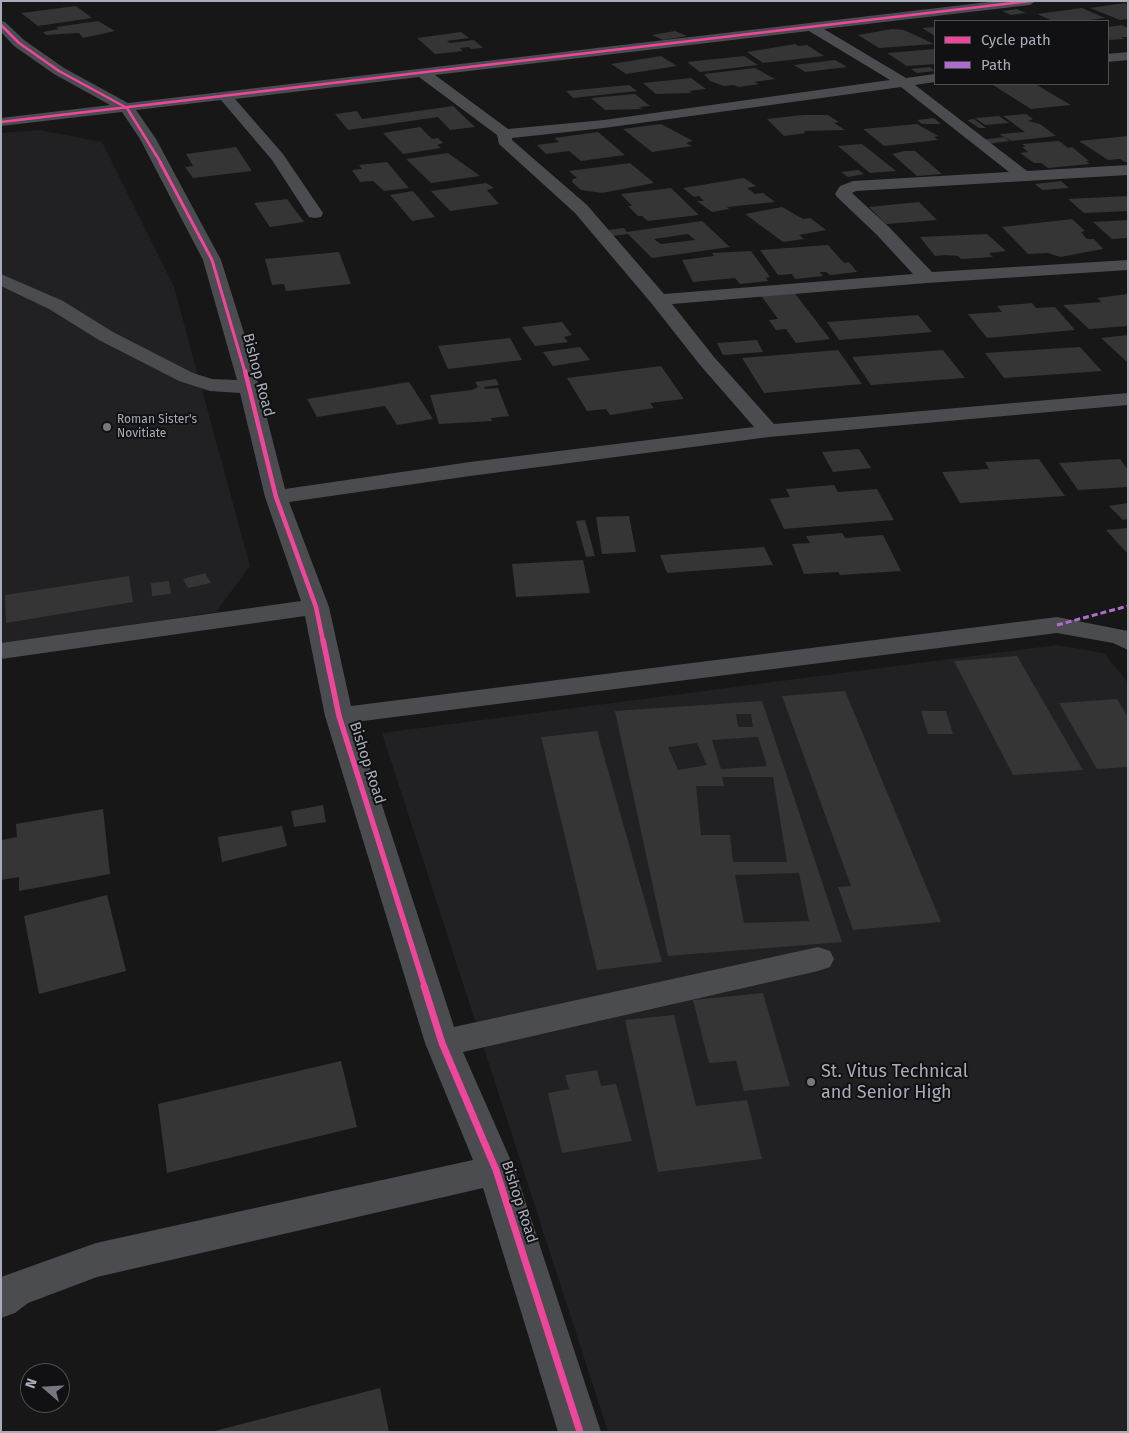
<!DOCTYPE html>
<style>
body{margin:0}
#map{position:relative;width:1129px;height:1433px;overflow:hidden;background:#171717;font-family:"Fira Sans",sans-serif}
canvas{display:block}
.frame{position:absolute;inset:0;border:2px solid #a8adb8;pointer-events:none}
.legend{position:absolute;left:934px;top:20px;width:175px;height:65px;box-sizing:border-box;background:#111113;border:1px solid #4d4f55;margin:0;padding:6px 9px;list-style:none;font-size:15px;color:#a8adb8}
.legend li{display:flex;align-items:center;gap:10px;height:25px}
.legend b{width:25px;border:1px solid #4d4f55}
.north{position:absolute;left:20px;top:1363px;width:50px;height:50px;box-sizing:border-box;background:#111113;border:1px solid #4d4f55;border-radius:50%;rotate:289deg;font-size:14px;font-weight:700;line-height:20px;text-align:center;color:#a8adb8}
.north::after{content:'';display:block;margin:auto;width:18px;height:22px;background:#757880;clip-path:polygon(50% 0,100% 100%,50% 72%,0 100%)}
</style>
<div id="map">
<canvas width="1129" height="1433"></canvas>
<div class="frame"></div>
<ul class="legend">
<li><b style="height:6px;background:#ed469a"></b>Cycle path</li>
<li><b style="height:6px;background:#b06ccc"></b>Path</li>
</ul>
<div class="north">N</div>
</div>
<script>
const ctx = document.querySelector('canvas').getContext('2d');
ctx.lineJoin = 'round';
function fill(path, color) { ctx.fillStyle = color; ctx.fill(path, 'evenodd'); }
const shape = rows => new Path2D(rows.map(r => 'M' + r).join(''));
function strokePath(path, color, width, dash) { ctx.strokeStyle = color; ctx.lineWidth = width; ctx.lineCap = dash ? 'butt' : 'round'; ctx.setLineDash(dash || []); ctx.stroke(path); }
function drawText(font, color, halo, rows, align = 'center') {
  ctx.font = font + ' "Fira Sans",sans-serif'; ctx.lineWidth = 4; ctx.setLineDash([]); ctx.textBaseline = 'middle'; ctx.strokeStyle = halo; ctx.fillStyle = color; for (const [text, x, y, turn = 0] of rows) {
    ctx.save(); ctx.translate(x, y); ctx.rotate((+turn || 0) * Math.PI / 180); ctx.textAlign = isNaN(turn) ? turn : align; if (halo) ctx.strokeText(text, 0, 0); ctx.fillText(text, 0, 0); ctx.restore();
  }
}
fill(shape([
 [40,130,102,142,174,287,250,566,216,612,1,644,1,133],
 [1057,645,1104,653,1128,683,1128,1432,608,1432,382,733]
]), '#212123');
fill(shape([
 [1124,3,1128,4,1128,19,1120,20,1090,8],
 [76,6,92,18,38,26,21,13],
 [1082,8,1105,18,1089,20,1092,21,1053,21,1037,14],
 [1017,9,1026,13,1011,15,1002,11],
 [98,21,115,31,83,38,79,33,46,35,43,32,59,29,56,27],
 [1122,25,1128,28,1128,37,1121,37,1125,39,1108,40,1108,27],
 [935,27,935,36,922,28],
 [892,29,904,30,934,44,879,48,858,35],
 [675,31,687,36,663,40,652,35],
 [461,32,469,38,447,41,450,43,474,40,483,48,471,49,469,47,460,48,463,51,435,54,417,38],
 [795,44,798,46,807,45,824,56,763,63,747,52],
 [935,49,935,64,907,66,887,53],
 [661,56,677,66,626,74,611,64],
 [744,56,758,65,700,72,687,62],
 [835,60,847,67,805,72,794,65],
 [930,67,935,71,917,73,911,69],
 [755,68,775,79,754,82,759,84,739,87,734,85,724,86,710,81,704,74],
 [691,78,706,89,689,91,692,93,656,94,643,83],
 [1007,84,1035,84,1071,105,1031,109,993,85],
 [629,85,637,91,573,98,566,91],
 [635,94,650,106,639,107,643,109,605,110,591,98],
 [453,106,475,127,450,130,438,117,348,130,335,114,357,111,362,119],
 [1026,114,1033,119,1028,121,1040,124,1056,136,1012,141,999,134,1025,132,1003,116],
 [803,115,828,115,839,122,834,123,845,130,804,131,805,133,799,134,784,136,767,119],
 [999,116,1009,123,985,125,975,118],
 [934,118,941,124,922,124,917,120],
 [974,119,986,128,979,128,967,120],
 [661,124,693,141,686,143,692,146,652,152,623,129],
 [917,124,938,136,934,137,938,140,884,146,863,129],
 [420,127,432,139,438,138,443,143,437,145,441,148,403,154,383,133],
 [598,132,625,155,581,161,569,151,546,154,537,145,559,142,554,138],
 [1128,136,1128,162,1125,162,1120,159,1108,160,1079,141],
 [1004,137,1010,141,987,144,981,140],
 [1059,141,1068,148,1072,147,1089,161,1086,161,1090,164,1048,168,1041,163,1034,163,1020,153,1028,152,1022,147,1026,147,1022,144],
 [862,144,896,171,870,173,838,146],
 [236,147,252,171,193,178,185,167,193,166,186,154],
 [904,151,915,151,942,174,917,176,892,154],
 [448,153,480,176,431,183,406,159],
 [387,162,409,188,384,191,373,181,360,182,352,170,362,169,359,165],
 [630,163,654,183,602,193,581,190,572,182,573,179,577,178,569,171],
 [858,170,864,174,848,177,841,172],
 [744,178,756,186,747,188,755,194,763,193,775,202,727,207,729,209,712,212,697,201,704,201,699,196,694,197,683,188],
 [1061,181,1069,188,1042,190,1035,184],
 [486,183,494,188,487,190,499,204,450,211,431,191],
 [671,188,699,215,648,221,642,216,638,216,628,206,632,206,621,194],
 [413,191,435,217,412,221,390,195],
 [1128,196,1128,211,1084,213,1068,199],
 [287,199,304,222,270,227,254,203],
 [919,202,937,220,886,224,869,207],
 [782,207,803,219,810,218,826,230,799,235,804,239,783,242,745,214],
 [1072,219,1085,231,1081,232,1087,239,1094,239,1103,249,1060,257,1048,253,1028,254,1002,227],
 [1128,220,1128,238,1112,239,1093,222],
 [702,221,730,247,652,258,628,234,612,236,608,230,624,228,627,232],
 [688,234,695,240,661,244,654,239],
 [987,234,1006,251,989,253,993,257,961,259,958,256,946,255,935,256,920,237],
 [828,245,844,263,849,262,857,272,830,275,826,272,820,272,823,276,795,279,792,274,778,275,760,250],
 [751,251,770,277,766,278,768,281,740,284,735,278,693,282,682,260,714,256,712,253],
 [339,252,351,284,286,291,284,284,272,285,265,259],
 [793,291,830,339,796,343,786,329,776,330,769,320,778,319,760,294],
 [1128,294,1128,326,1089,329,1063,305,1102,302,1097,298],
 [1032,303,1036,308,1055,307,1075,330,987,338,968,314,1002,312,997,306],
 [918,315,932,332,839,340,827,322],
 [562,322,572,335,564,337,568,342,535,346,522,327],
 [1128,335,1128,363,1101,338],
 [510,338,522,360,448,369,438,346],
 [757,340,763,352,723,355,717,343],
 [580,347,590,360,553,366,543,352],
 [1080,347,1102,371,1004,378,985,353],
 [838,350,862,384,764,393,742,358],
 [943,350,965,378,871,385,852,357],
 [661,366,684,399,650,403,654,408,610,415,606,409,587,411,567,378],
 [496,379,499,385,484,387,485,389,498,388,509,416,491,418,492,421,439,424,430,395,472,390,478,387,475,382],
 [409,382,433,419,397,425,385,406,317,417,307,399],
 [859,449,871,468,833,472,822,452],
 [1039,459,1065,496,960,503,942,472,989,469,985,462],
 [1120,459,1128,470,1128,487,1078,490,1059,463],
 [834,485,838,492,877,489,894,520,784,529,770,499,790,497,786,489],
 [1128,503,1128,519,1123,520,1109,506],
 [629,516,636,552,602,554,596,517],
 [585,520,595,556,586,557,576,521],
 [1128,528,1128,554,1106,530],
 [842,533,845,538,883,535,901,571,840,575,838,572,804,574,792,544,810,543,806,536],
 [764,547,773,565,667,573,660,555],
 [583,560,590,593,516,597,512,564],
 [205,573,211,583,188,588,183,579],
 [129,576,133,602,6,623,5,595],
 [169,581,171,594,152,596,151,583],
 [1017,656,1083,770,1013,775,954,661],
 [845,691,941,922,853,930,838,887,851,886,782,696],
 [1117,699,1128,717,1128,767,1097,769,1059,703],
 [762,701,842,942,668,956,615,711],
 [736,714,751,714,753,727,738,727],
 [758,737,767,766,721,769,712,740],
 [697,743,707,765,678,770,668,747],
 [722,777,773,777,787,862,733,862,730,835,701,835,696,786,724,786],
 [799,873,809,921,744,923,735,875],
 [921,711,946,711,953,734,928,734],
 [597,731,662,962,597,970,541,737],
 [323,805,326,822,294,827,291,811],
 [103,809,110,874,19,891,19,877,1,880,1,840,17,837,16,824],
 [282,826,287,846,222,862,218,837],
 [107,895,126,971,39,994,24,916],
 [763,993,790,1086,744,1091,736,1061,709,1063,693,1000],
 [674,1015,696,1106,747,1100,762,1159,658,1172,625,1020],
 [341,1061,357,1127,167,1173,158,1104],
 [597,1070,601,1086,616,1084,632,1141,562,1153,548,1093,569,1089,565,1075],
 [380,1388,389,1432,215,1432,215,1431]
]), '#353536');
fill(shape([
 [997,1,1036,1,1030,5,824,29,906,78,935,74,935,82,915,85,1027,171,1128,165,1128,175,856,191,852,193,889,227,932,272,1128,260,1128,270,927,283,672,304,714,357,774,424,1128,393,1128,405,769,437,470,476,289,502,329,607,351,706,1057,617,1128,631,1128,650,1113,643,1057,633,355,722,454,1027,818,947,830,951,834,959,830,967,818,971,463,1052,515,1170,601,1432,558,1432,483,1188,97,1277,28,1303,15,1313,1,1318,1,1277,96,1243,473,1160,425,1043,325,716,305,616,1,659,1,643,301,601,265,497,240,393,210,391,179,381,99,340,49,309,1,286,1,274,63,301,113,332,193,373,212,379,237,380,203,260,140,139,122,112,1,126,1,118,110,105,54,74,14,46,1,32,1,21,5,22,24,40,64,68,128,103,997,1],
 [809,31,890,80,604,120,508,129,435,75,809,31],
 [419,77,497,135,499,144,575,213,652,304,700,365,754,427,470,462,285,489,250,352,221,260,156,139,136,110,221,100,272,160,309,217,315,218,321,217,323,213,283,154,235,99,419,77],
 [901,87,1009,172,853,181,840,186,835,194,837,197,877,235,913,274,664,294,587,205,512,140,512,138,604,128,901,87],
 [1128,52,1128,60,1108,62,1108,54,1128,52]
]), '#4b4c50');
strokePath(shape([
 [1057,625,1128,606]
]), '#b06ccc', 3, [6, 3]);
strokePath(shape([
 [1,25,19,43,59,71,127,108,161,163],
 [1,122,1030,1]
]), '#ed469a', 2.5);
strokePath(shape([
 [160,162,212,260,245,372]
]), '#ed469a', 3);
strokePath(shape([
 [245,371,276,497,316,607,323,641]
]), '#ed469a', 4.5);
strokePath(shape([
 [323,640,339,716,425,988]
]), '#ed469a', 5.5);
strokePath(shape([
 [424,986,442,1043,496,1170,580,1432]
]), '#ed469a', 7);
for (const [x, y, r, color] of [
 [107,427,5,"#757880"],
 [811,1082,5,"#757880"]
]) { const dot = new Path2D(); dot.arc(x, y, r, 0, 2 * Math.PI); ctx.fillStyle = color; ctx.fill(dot); strokePath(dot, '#111113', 2); }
drawText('12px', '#a8adb8', '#111113', [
 ["Roman Sister's",117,420],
 ["Novitiate",117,434]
], 'left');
drawText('15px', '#a8adb8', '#111113', [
 ["Bishop Road",258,375,75],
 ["Bishop Road",367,763,72],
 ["Bishop Road",519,1202,72]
]);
drawText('18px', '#a8adb8', '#111113', [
 ["St. Vitus Technical",821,1072],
 ["and Senior High",821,1093]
], 'left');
</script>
